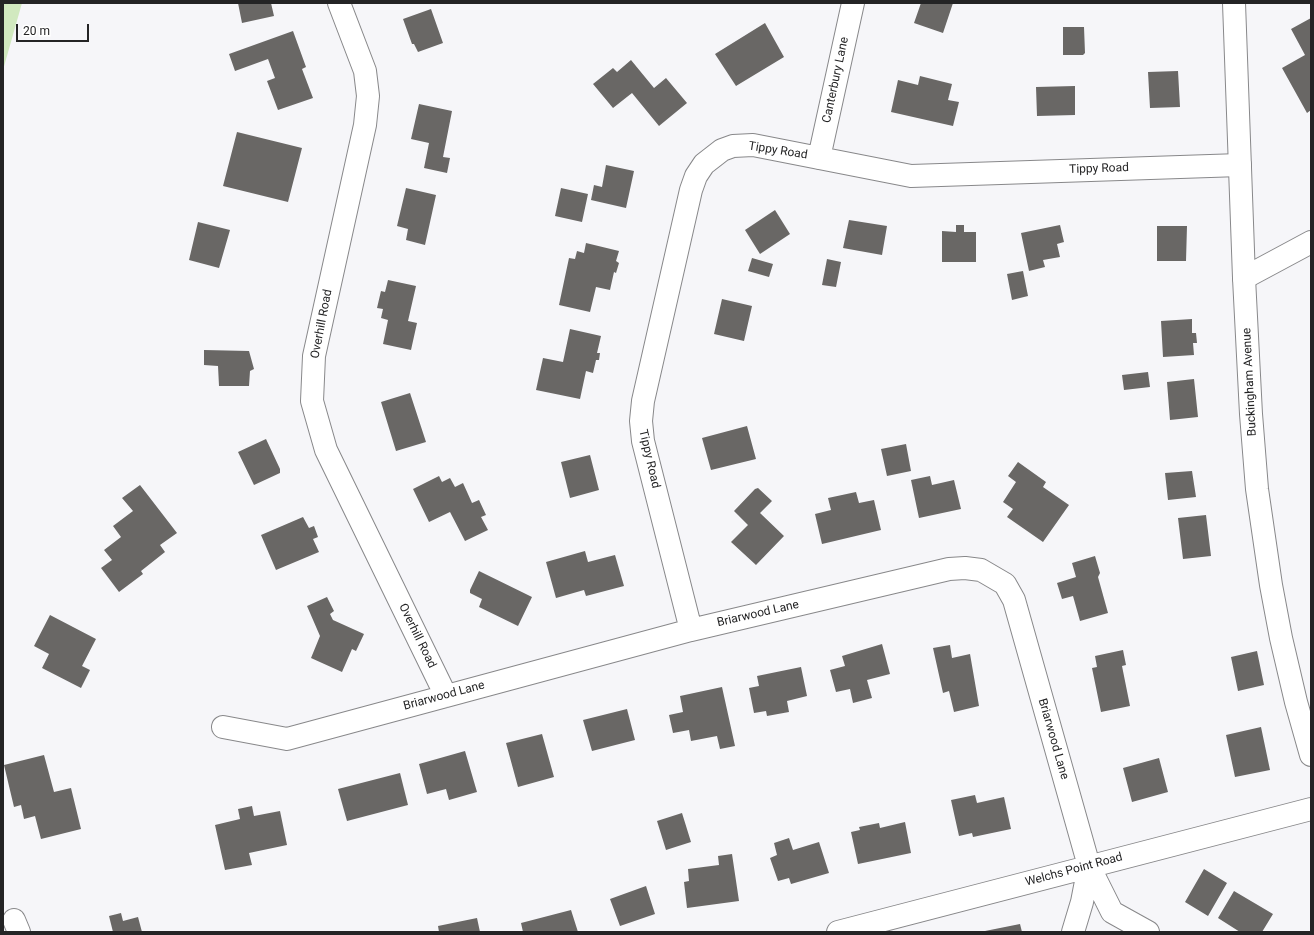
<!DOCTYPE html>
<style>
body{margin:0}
#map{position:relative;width:1314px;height:935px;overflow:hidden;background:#f6f6f9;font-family:Roboto,sans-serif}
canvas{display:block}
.frame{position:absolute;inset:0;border:4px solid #242425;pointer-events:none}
.scale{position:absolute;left:16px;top:24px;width:73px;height:18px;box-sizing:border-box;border:2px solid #242425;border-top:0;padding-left:5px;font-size:12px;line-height:14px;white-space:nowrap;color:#242425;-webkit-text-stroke:3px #fff;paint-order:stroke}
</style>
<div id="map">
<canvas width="1314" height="935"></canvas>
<div class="frame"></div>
<div class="scale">20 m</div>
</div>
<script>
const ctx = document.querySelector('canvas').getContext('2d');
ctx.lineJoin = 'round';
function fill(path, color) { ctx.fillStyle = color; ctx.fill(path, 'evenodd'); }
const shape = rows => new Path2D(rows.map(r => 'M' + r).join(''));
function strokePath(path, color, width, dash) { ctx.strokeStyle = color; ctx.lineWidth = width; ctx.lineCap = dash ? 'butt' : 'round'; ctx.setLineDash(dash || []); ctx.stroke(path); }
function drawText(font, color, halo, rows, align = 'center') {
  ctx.font = font + ' Roboto,sans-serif'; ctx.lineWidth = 4; ctx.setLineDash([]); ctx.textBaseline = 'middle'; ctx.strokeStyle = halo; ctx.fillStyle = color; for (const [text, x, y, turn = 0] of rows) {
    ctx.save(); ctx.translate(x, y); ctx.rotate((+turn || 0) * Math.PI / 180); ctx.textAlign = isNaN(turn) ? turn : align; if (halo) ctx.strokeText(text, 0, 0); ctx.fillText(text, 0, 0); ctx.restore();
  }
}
fill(shape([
 [3,3,22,3,3,70]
]), '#d1e9bf');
fill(shape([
 [238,3,271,3,274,16,242,23],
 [921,3,953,3,943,33,914,23],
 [431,9,443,43,418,52,414,44,412,44,403,19],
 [1311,18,1311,110,1307,113,1282,68,1305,55,1291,29],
 [765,23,784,57,736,86,715,54],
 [1063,27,1084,27,1085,53,1083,55,1063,55],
 [293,31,306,67,302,69,313,98,278,110,267,81,275,78,268,59,235,71,229,54],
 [631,60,654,88,666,78,687,103,659,126,632,93,613,108,593,84,613,68,617,72],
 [1178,71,1180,107,1150,108,1148,72],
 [920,76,952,84,948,100,959,102,953,126,891,112,898,80,918,85],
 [1075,86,1075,115,1037,116,1036,87],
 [419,104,452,111,443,157,450,158,447,173,424,168,429,143,411,139],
 [237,132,302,148,288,202,223,186],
 [606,165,634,171,626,208,591,200,594,185,602,187],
 [406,188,436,195,425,245,406,240,408,229,397,226],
 [561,188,588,194,582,222,555,216],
 [775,210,790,234,760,254,745,230],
 [849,220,887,226,882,255,843,248],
 [198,222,230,230,219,268,189,260],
 [956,225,964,225,964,232,976,232,976,262,942,262,942,231,956,232],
 [1060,225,1064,242,1057,244,1060,257,1043,260,1045,267,1029,271,1021,233],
 [1157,226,1187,226,1186,261,1157,261],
 [586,243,619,251,616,261,619,263,616,273,614,272,610,290,596,287,590,312,559,305,569,258,575,259,577,251,584,253],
 [752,258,773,264,769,277,748,271],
 [827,259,841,262,836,287,822,285],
 [1023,271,1028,296,1012,300,1007,274],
 [388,280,416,286,408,321,417,323,411,350,383,344,388,320,381,318,383,309,377,308,381,291,385,292],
 [722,299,752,306,744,341,714,334],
 [1192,319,1192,333,1196,333,1197,343,1193,343,1194,355,1163,357,1161,321],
 [570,329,601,336,597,353,600,353,599,360,596,360,593,373,586,371,580,399,536,390,543,358,563,362],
 [204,350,249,351,254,369,250,371,249,386,219,386,218,366,204,365],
 [1148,372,1150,387,1124,390,1122,375],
 [1194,379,1198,417,1170,420,1167,382],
 [410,393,426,442,396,451,381,402],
 [747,426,756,459,711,470,702,438],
 [266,439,280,469,280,473,254,485,238,452],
 [906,444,911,471,887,476,881,449],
 [590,455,599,490,570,498,561,462],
 [1018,462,1046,482,1043,487,1069,505,1043,542,1007,517,1013,509,1003,502,1016,482,1008,476],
 [1192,471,1196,497,1168,500,1165,473],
 [439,476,442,482,450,478,455,487,463,483,472,503,479,500,486,515,481,517,488,530,465,541,450,512,429,522,413,489],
 [930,476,932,485,954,480,961,509,919,518,911,480],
 [140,485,177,533,160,545,165,552,141,571,143,574,119,592,101,568,112,560,104,550,121,537,113,526,133,511,122,498],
 [758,488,772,501,760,513,784,536,756,565,731,542,748,525,734,511,755,489],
 [856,492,859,503,874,500,881,530,822,544,815,514,831,510,828,498],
 [1206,515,1211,556,1183,559,1178,518],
 [303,517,309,528,314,526,318,537,313,539,319,552,276,570,261,535],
 [585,551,588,562,615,555,624,586,586,596,584,590,556,598,546,562],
 [1095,556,1100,573,1098,577,1108,613,1080,621,1073,596,1062,599,1057,583,1076,577,1072,563],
 [479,571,532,597,518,626,479,607,482,599,470,593,470,590],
 [327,597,334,611,330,614,333,620,364,634,356,651,352,649,342,672,311,658,320,636,307,606],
 [50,615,96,639,82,666,90,670,81,688,42,668,49,654,34,646],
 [882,644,890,674,867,680,872,698,853,703,850,689,836,692,830,670,845,666,842,656],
 [950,645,952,658,970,654,979,706,954,712,949,691,943,693,933,648],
 [1123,650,1126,665,1122,666,1130,706,1101,712,1092,668,1097,667,1095,656],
 [1257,651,1264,685,1238,691,1231,657],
 [801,667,807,696,787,701,789,712,767,716,766,711,754,713,749,688,759,686,757,676],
 [722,687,735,746,720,749,717,736,691,741,689,730,673,733,669,715,683,712,680,696],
 [627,709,635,740,592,751,583,720],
 [1261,727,1270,770,1235,777,1226,735],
 [542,734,554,777,518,787,506,743],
 [465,751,477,792,449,800,446,789,427,794,419,764],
 [44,755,54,792,71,788,81,829,41,839,35,816,24,819,21,805,14,807,4,765],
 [1159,758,1168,792,1132,802,1123,768],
 [400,773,408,805,347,821,338,789],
 [975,795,977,803,1004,797,1011,829,973,837,972,833,959,836,951,800],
 [252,806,254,816,280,811,287,845,249,853,252,865,225,870,215,825,240,819,238,809],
 [682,813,691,842,666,850,657,821],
 [905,822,911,853,858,864,851,832,860,830,859,827,879,823,880,828],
 [789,838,793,850,819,842,829,873,791,884,789,878,778,881,770,858,777,855,774,843],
 [732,854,739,901,687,908,684,882,689,881,688,869,719,865,718,856],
 [1204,869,1227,883,1208,916,1185,902],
 [646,886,655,914,620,926,610,899],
 [1234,891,1273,914,1262,932,1240,932,1218,918],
 [571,910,578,932,523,932,521,923],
 [121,913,123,921,138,917,142,932,113,932,109,916],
 [477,918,480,932,439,932,438,926],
 [1020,924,1022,932,985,932,985,931]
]), '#696765');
const minor = shape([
 [339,3,365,71,368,96,365,125,314,356,312,401,326,450,446,696],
 [819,158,853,3],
 [1244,278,1311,242],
 [691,630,643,441,641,421,643,401,691,190,696,176,704,164,722,150,733,146,753,145,911,176,1240,165],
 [223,727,287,739,691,630,949,569,965,568,981,570,1005,584,1014,600,1089,866,1112,912,1148,932],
 [14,920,19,932],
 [838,932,1311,809],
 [1073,932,1082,902,1089,866]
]);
const major = shape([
 [1234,3,1244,278,1251,414,1257,489,1271,585,1281,638,1296,702,1311,755]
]);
strokePath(minor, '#88888a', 24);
strokePath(major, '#88888a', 24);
strokePath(minor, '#fff', 22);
strokePath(major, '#fff', 22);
drawText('12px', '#242425', '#fff', [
 ["Canterbury Lane",836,80,-78],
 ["Tippy Road",778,151,9],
 ["Tippy Road",1099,169,-2],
 ["Overhill Road",322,324,-79],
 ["Buckingham Avenue",1250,382,-93],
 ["Tippy Road",649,459,77],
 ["Briarwood Lane",758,614,-13],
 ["Overhill Road",417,636,64],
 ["Briarwood Lane",444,696,-15],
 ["Briarwood Lane",1053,739,74],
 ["Welchs Point Road",1074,870,-15]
]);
</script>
